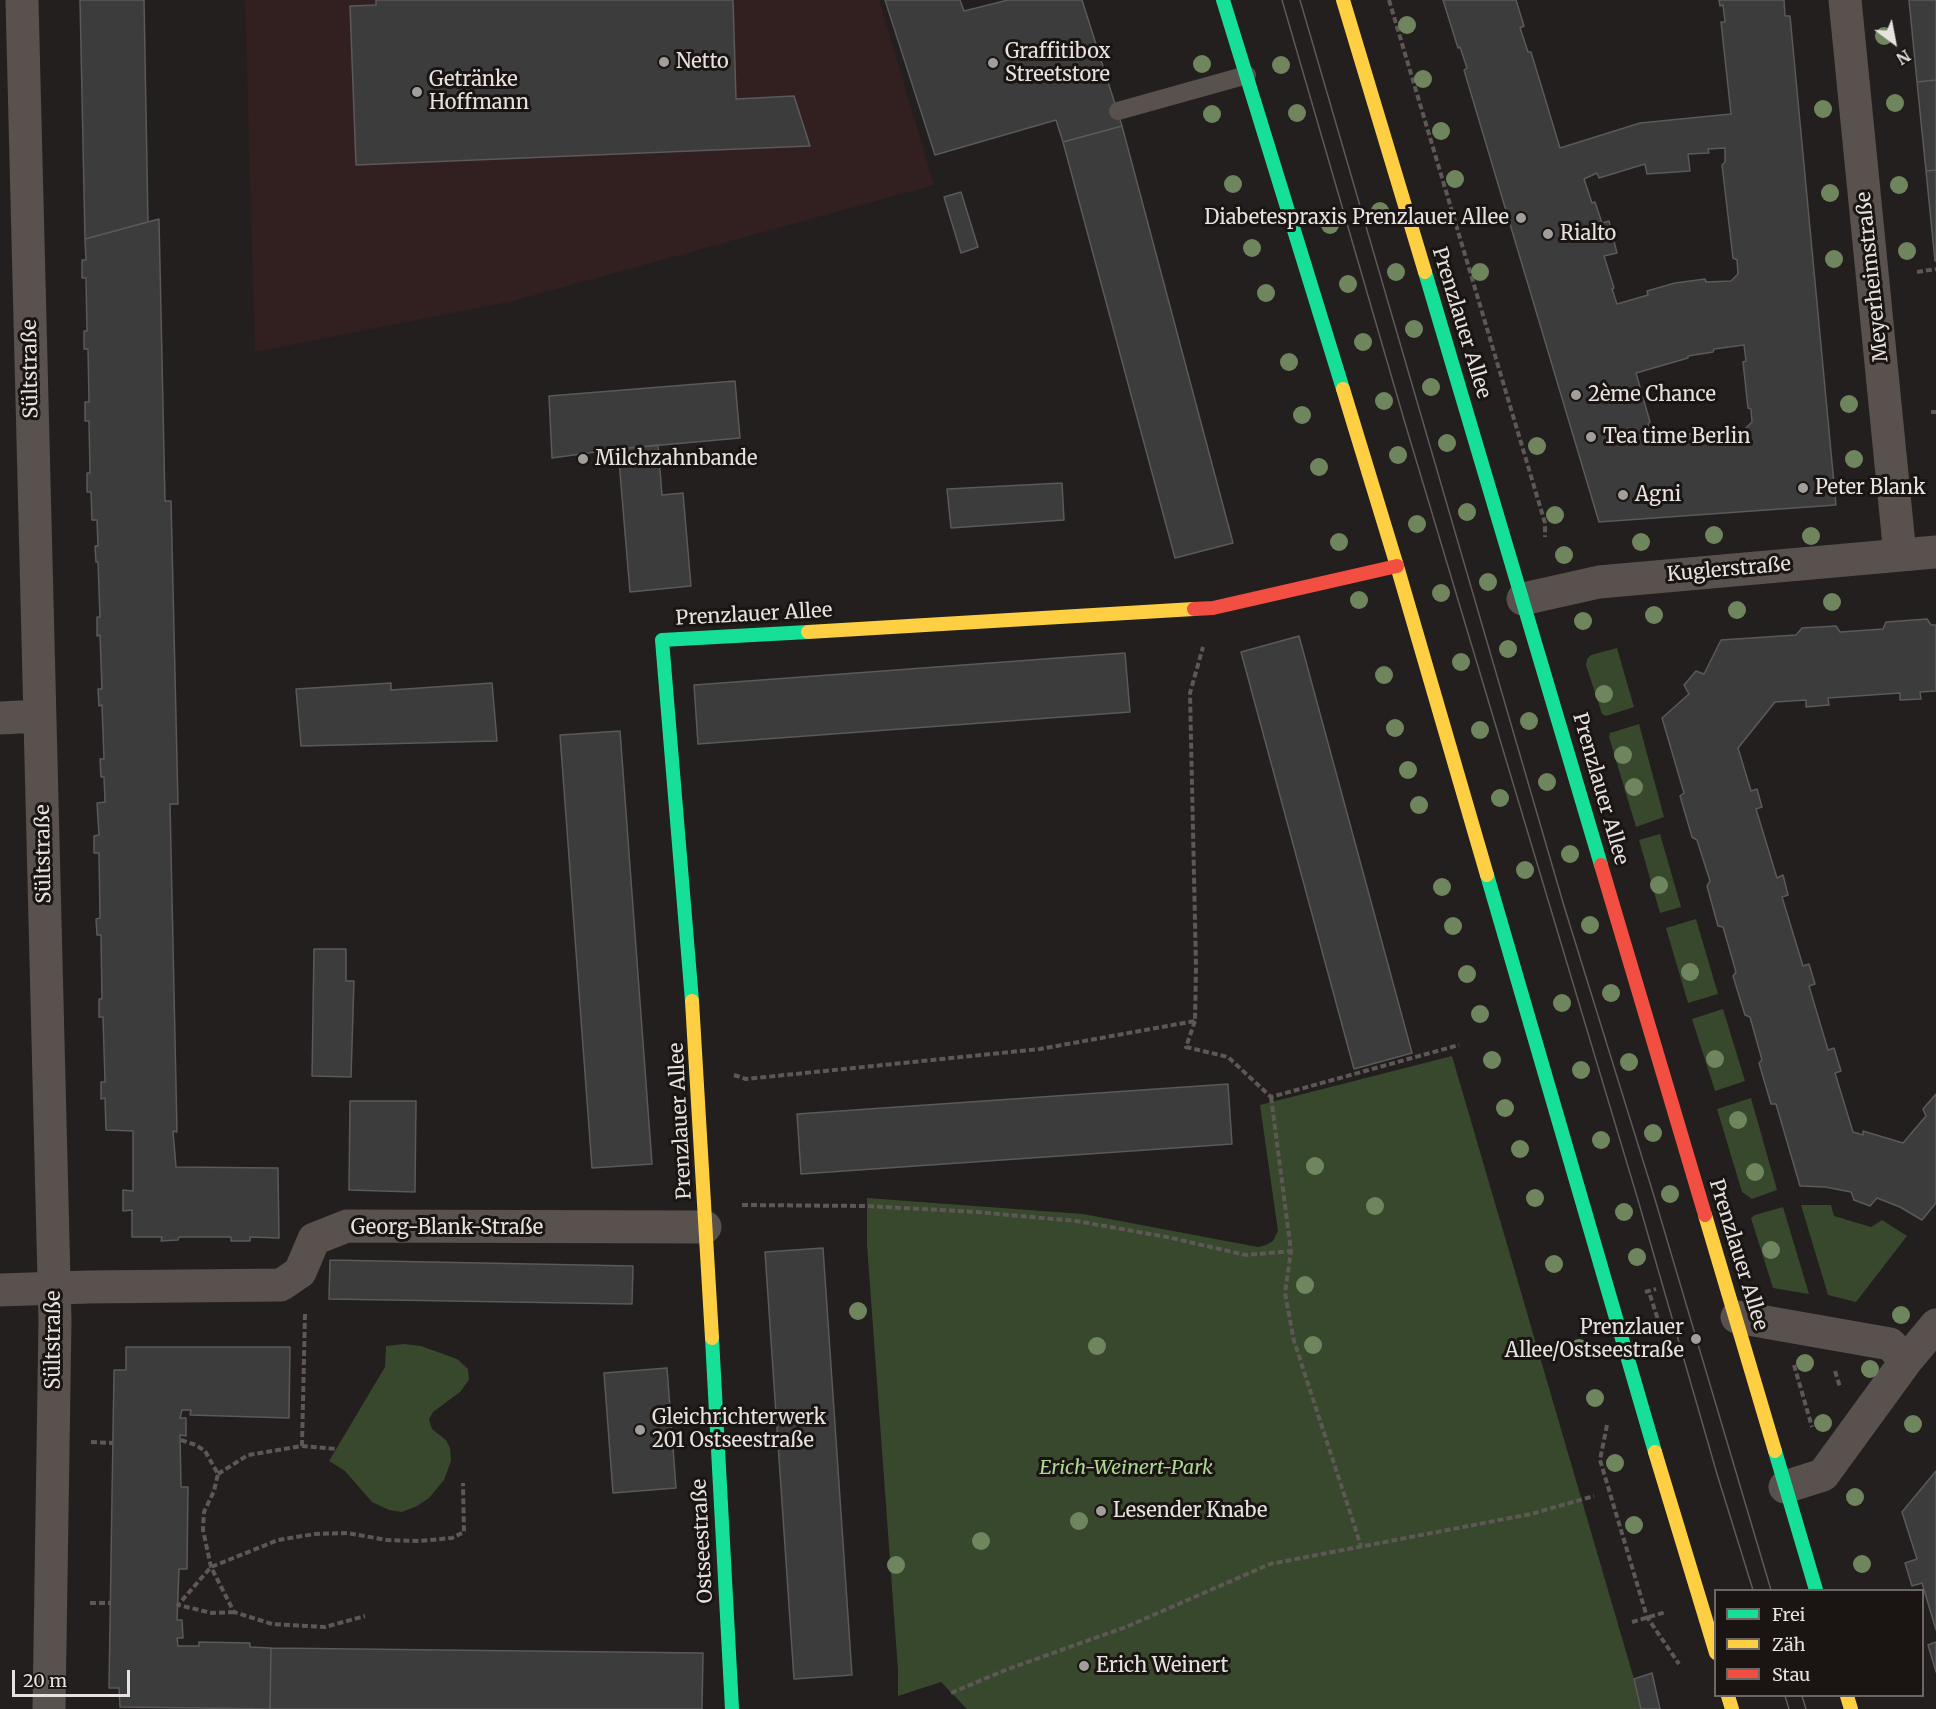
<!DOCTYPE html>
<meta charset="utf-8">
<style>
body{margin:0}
#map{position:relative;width:1936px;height:1709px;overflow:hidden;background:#221f1e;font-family:Merriweather,serif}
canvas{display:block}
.legend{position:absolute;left:1714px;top:1589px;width:210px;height:108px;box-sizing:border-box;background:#1a1513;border:2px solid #6c6765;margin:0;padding:8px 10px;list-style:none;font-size:18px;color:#e6e2e0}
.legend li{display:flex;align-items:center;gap:12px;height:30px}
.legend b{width:30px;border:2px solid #6c6765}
.north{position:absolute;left:1864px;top:12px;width:60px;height:60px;-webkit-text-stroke:4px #1a1513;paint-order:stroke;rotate:148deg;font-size:16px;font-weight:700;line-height:24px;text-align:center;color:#e6e2e0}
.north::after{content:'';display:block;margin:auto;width:21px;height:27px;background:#e6e2e0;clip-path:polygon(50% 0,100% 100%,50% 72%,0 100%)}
.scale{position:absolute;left:12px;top:1670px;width:118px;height:27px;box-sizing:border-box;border:3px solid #e6e2e0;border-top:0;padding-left:8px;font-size:18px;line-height:21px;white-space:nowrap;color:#e6e2e0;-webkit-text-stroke:4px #1a1513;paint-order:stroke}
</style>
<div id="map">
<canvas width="1936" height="1709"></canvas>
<ul class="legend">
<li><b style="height:8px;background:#16e098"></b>Frei</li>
<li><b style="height:8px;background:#ffcf43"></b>Zäh</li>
<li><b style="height:8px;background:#f24e42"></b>Stau</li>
</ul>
<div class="north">N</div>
<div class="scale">20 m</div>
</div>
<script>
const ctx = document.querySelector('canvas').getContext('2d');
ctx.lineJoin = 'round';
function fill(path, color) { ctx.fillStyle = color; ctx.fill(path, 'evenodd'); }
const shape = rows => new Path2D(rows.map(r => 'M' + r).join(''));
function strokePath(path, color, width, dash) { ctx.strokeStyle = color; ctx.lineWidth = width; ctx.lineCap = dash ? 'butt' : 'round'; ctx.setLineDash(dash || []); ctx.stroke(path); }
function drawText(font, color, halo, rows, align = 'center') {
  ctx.font = font + ' Merriweather,serif'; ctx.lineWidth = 6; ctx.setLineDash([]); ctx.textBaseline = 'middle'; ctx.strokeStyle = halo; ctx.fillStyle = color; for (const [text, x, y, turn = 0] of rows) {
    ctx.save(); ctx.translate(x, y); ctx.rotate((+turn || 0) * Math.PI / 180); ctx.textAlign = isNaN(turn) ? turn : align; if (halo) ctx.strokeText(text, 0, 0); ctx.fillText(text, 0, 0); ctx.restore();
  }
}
fill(shape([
 [245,0,879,0,934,185,513,301,255,352]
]), '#322021');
fill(shape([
 [1617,648,1634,707,1606,716,1602,714,1586,665,1587,659,1591,655],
 [1639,724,1664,817,1636,827,1609,737,1610,733],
 [1660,834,1681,907,1660,913,1639,840],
 [1696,919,1718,994,1688,1003,1666,928],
 [1723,1009,1745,1081,1715,1091,1692,1019],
 [1452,1056,1634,1679,1641,1709,967,1709,941,1682,898,1696,898,1670,867,1245,867,1198,1083,1214,1258,1247,1266,1245,1273,1241,1278,1231,1260,1105],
 [1751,1098,1777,1190,1752,1199,1742,1192,1717,1109],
 [1801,1205,1831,1205,1834,1216,1871,1227,1882,1220,1907,1236,1856,1302,1828,1295],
 [1783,1207,1809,1294,1773,1288,1751,1218,1755,1215],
 [404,1344,421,1346,457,1359,468,1369,469,1380,460,1392,433,1412,429,1419,432,1429,446,1440,450,1448,451,1461,444,1480,429,1498,417,1506,402,1512,389,1510,372,1502,345,1471,329,1461,385,1367,386,1346]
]), '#38482c');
const building = shape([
 [80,0,144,0,148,222,85,239,80,0],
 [376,0,733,0,736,99,794,96,810,146,356,165,350,6,376,5,376,0],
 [885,0,960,0,964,11,1008,0,1082,0,1122,126,1063,142,1056,120,935,155,885,0],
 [1443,0,1516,0,1524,26,1520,28,1528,52,1531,52,1560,148,1640,123,1731,114,1721,22,1725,22,1723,5,1720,6,1719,0,1784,0,1785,16,1790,16,1836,505,1599,522,1464,70,1467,68,1460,47,1458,48,1443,0],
 [1725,148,1725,162,1722,165,1733,258,1737,260,1738,274,1731,281,1706,282,1705,279,1675,283,1647,291,1648,295,1617,304,1612,289,1614,288,1604,256,1617,253,1609,221,1602,223,1595,202,1592,203,1584,179,1597,173,1599,178,1645,164,1647,174,1690,171,1688,154,1709,153,1708,149,1725,148],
 [1744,345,1746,361,1743,362,1748,408,1751,409,1752,422,1742,432,1731,434,1730,430,1668,436,1667,438,1653,440,1648,424,1650,422,1636,373,1688,358,1688,356,1713,352,1714,349,1744,345],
 [1909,0,1936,0,1936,80,1917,82,1909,0],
 [1936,80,1936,170,1926,171,1917,82,1936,80],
 [1122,126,1233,543,1175,558,1063,142,1122,126],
 [1936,170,1936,261,1935,261,1926,171,1936,170],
 [961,192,978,247,961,253,944,197,961,192],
 [159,219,165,501,171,501,178,804,170,804,177,1132,173,1131,176,1167,278,1168,279,1238,250,1237,250,1241,231,1241,231,1237,179,1237,178,1240,161,1241,162,1237,132,1237,132,1210,123,1211,123,1190,133,1191,133,1131,106,1130,105,1098,101,1099,101,1082,105,1082,103,1017,99,1017,99,999,102,999,101,935,97,935,96,919,100,918,99,853,94,853,94,836,99,835,97,803,105,802,104,777,101,777,100,759,104,759,102,705,99,706,98,689,102,689,100,635,97,636,97,617,100,617,98,562,96,562,95,546,98,546,97,520,92,520,91,492,87,492,87,473,90,473,89,421,85,421,85,402,89,402,88,349,84,349,84,331,87,331,86,278,82,278,82,260,86,260,85,239,159,219],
 [735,381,740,438,618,449,552,458,549,396,735,381],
 [658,445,662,495,683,493,691,586,630,592,618,449,658,445],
 [1062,483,1064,520,951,528,947,489,1062,483],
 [1927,619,1931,625,1936,625,1936,691,1920,692,1921,699,1900,700,1900,693,1828,698,1829,705,1806,707,1806,700,1775,702,1738,748,1751,791,1757,789,1762,807,1756,809,1777,878,1783,875,1788,895,1782,897,1803,966,1809,964,1815,984,1809,986,1828,1050,1834,1048,1841,1071,1835,1073,1853,1132,1863,1135,1863,1131,1903,1143,1926,1116,1923,1109,1936,1094,1936,1203,1922,1220,1900,1207,1877,1198,1870,1206,1854,1200,1851,1192,1825,1187,1800,1186,1776,1104,1771,1104,1759,1063,1762,1060,1750,1017,1745,1015,1733,976,1736,972,1723,927,1718,926,1707,886,1710,881,1697,840,1692,837,1680,796,1684,793,1662,718,1689,694,1684,685,1696,671,1704,674,1721,640,1796,635,1802,628,1836,626,1840,632,1883,629,1886,622,1927,619],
 [1299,636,1412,1053,1354,1069,1241,652,1299,636],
 [1125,653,1130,712,698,744,694,685,1125,653],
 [391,683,391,690,492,683,497,741,301,746,296,689,391,683],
 [620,731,652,1164,592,1168,560,735,620,731],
 [314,949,346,949,346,981,354,981,351,1077,312,1076,314,949],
 [1228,1084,1232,1144,801,1174,797,1114,1228,1084],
 [350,1101,416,1101,415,1192,349,1190,350,1101],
 [823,1248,852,1675,794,1679,765,1252,823,1248],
 [330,1260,633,1266,632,1304,329,1299,330,1260],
 [126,1347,290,1347,289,1418,190,1415,191,1410,182,1410,180,1418,186,1418,186,1436,180,1435,181,1487,188,1487,187,1569,179,1569,177,1620,182,1620,183,1638,177,1638,178,1646,199,1646,199,1642,250,1643,250,1647,271,1648,270,1709,120,1707,119,1688,109,1688,114,1370,126,1370,126,1347],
 [667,1368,676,1488,613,1493,604,1373,667,1368],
 [1936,1471,1936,1630,1922,1583,1912,1586,1905,1563,1917,1559,1902,1512,1936,1471],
 [1936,1642,1936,1672,1928,1645,1936,1642],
 [271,1648,703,1653,702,1709,270,1709,271,1648],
 [1652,1673,1660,1709,1641,1709,1634,1679,1652,1673]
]);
fill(building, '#3d3c3c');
strokePath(building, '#5b595a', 1.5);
strokePath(shape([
 [1389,0,1545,523,1545,537],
 [1917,272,1936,269],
 [1931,412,1936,412],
 [1195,1021,1186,1047,1228,1057,1271,1097,1459,1045],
 [734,1075,746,1079,1040,1049,1195,1021,1196,967,1190,693,1203,647],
 [1271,1097,1291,1251,1285,1293,1294,1341,1361,1546],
 [742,1205,866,1206,976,1212,1076,1221,1167,1237,1246,1255,1291,1251],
 [1645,1292,1656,1289],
 [1650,1295,1662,1332],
 [1794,1365,1812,1427],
 [1835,1371,1840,1387],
 [1607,1425,1600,1460,1647,1617,1679,1664],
 [181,1440,196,1445,205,1451,218,1474,214,1491,204,1512,203,1530,211,1567,234,1612,272,1624,325,1627,365,1616],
 [91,1442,113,1443],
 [302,1446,305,1314],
 [218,1474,248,1455,302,1446,336,1449],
 [90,1603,110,1603],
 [234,1612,212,1613,178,1605,211,1567,278,1540,315,1534,347,1533,387,1540,419,1541,452,1538,464,1532,463,1483],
 [1632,1622,1666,1612],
 [951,1693,1008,1669,1126,1627,1270,1564,1531,1514,1594,1496]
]), '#5d5755', 4, [6, 3]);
strokePath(shape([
 [1118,111,1247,75]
]), '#58514d', 18);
strokePath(shape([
 [22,0,55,1320,49,1709],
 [1845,0,1900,555],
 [1523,599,1599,582,1936,552],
 [0,718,39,716],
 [0,1290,88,1287,281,1285,300,1272,314,1239,347,1226,705,1227],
 [1737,1317,1890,1344,1906,1361],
 [1785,1487,1823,1475,1906,1361,1936,1325]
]), '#58514d', 33);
strokePath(shape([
 [1223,0,1343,389],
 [1425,272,1601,865],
 [1487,875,1655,1452],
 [692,1001,662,640,808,632],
 [712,1338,732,1709],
 [1775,1451,1816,1590]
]), '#16e098', 14);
strokePath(shape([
 [1343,0,1425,272],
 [1343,389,1397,566,1487,875],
 [808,632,1194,609],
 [692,1001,712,1338],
 [1705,1215,1775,1451],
 [1655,1452,1716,1653],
 [1728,1696,1732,1709],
 [1847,1696,1851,1709]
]), '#ffcf43', 14);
strokePath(shape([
 [1194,609,1213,608,1397,566],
 [1601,865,1705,1215]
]), '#f24e42', 14);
strokePath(shape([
 [1282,0,1405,423,1638,1200,1717,1474,1753,1590],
 [1300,0,1564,906,1654,1196,1771,1590],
 [1785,1696,1789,1709],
 [1802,1696,1806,1709]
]), '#5e5a58', 1.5);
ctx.fillStyle = '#6e855e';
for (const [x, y] of [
 [1407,25],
 [1884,36],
 [1202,64],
 [1281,65],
 [1423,79],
 [1895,103],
 [1823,109],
 [1297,113],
 [1212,114],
 [1441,131],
 [1455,179],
 [1233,184],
 [1899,185],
 [1830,193],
 [1380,211],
 [1330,225],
 [1252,248],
 [1907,251],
 [1834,259],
 [1396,272],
 [1480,272],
 [1348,284],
 [1266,293],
 [1414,329],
 [1363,342],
 [1289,362],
 [1431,387],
 [1384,401],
 [1849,404],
 [1302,415],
 [1447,443],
 [1537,446],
 [1398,455],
 [1854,459],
 [1319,467],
 [1467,512],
 [1555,515],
 [1417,524],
 [1714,535],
 [1811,536],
 [1339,542],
 [1641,542],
 [1564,555],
 [1488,582],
 [1441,593],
 [1359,600],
 [1832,602],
 [1737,610],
 [1654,615],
 [1583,621],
 [1508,649],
 [1461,662],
 [1384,675],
 [1604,694],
 [1529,721],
 [1395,728],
 [1480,730],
 [1623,755],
 [1408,770],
 [1547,782],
 [1634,787],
 [1500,798],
 [1419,805],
 [1570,854],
 [1525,870],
 [1659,885],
 [1442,887],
 [1590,925],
 [1453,926],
 [1690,972],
 [1467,974],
 [1611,993],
 [1562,1003],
 [1480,1014],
 [1715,1059],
 [1492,1060],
 [1629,1062],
 [1581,1070],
 [1505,1108],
 [1738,1120],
 [1653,1133],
 [1601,1140],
 [1520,1149],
 [1315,1166],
 [1755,1172],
 [1670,1194],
 [1535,1198],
 [1375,1206],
 [1624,1212],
 [1771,1250],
 [1637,1257],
 [1554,1264],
 [1305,1285],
 [858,1311],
 [1901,1315],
 [1313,1345],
 [1097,1346],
 [1579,1348],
 [1805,1363],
 [1870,1369],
 [1595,1398],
 [1823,1423],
 [1913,1424],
 [1615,1463],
 [1855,1497],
 [1079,1521],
 [1634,1525],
 [981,1541],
 [1862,1564],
 [896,1565]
]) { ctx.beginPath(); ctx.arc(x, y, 9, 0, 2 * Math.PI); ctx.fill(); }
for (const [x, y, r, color] of [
 [664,62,6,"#a19e9c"],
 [993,63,6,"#a19e9c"],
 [417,92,6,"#a19e9c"],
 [1521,218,6,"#a19e9c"],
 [1548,234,6,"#a19e9c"],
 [1576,395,6,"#a19e9c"],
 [1591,437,6,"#a19e9c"],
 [583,459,6,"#a19e9c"],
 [1803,488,6,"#a19e9c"],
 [1623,495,6,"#a19e9c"],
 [1696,1339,6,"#a19e9c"],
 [640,1430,6,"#a19e9c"],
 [1101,1511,6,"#a19e9c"],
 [1084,1666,6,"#a19e9c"]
]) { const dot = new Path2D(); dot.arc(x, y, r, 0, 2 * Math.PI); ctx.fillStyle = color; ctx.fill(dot); strokePath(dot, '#1a1513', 2); }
drawText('20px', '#e6e2e0', '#1a1513', [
 ["Graffitibox",1005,52],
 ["Streetstore",1005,75],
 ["Netto",676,62],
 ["Getränke",429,80],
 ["Hoffmann",429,103],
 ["Diabetespraxis Prenzlauer Allee",1509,218,"right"],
 ["Rialto",1560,234],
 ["2ème Chance",1588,395],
 ["Tea time Berlin",1603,437],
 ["Milchzahnbande",595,459],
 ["Peter Blank",1815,488],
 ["Agni",1635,495],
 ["Prenzlauer",1684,1328,"right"],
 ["Allee/Ostseestraße",1684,1351,"right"],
 ["Gleichrichterwerk",652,1418],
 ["201 Ostseestraße",652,1441],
 ["Lesender Knabe",1113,1511],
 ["Erich Weinert",1096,1666]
], 'left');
drawText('20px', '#e6e2e0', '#1a1513', [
 ["Meyerheimstraße",1873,277,-96],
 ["Prenzlauer Allee",1461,323,73],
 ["Sültstraße",31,369,-91],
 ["Kuglerstraße",1729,570,-5],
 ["Prenzlauer Allee",754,615,-3],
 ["Prenzlauer Allee",1600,789,74],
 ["Sültstraße",44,854,-91],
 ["Prenzlauer Allee",681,1121,-93],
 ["Georg-Blank-Straße",447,1228],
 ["Prenzlauer Allee",1738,1255,73],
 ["Sültstraße",54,1340,-90],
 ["Ostseestraße",703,1541,-93]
]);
drawText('italic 20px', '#add993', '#1a1513', [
 ["Erich-Weinert-Park",1126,1468]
]);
</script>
